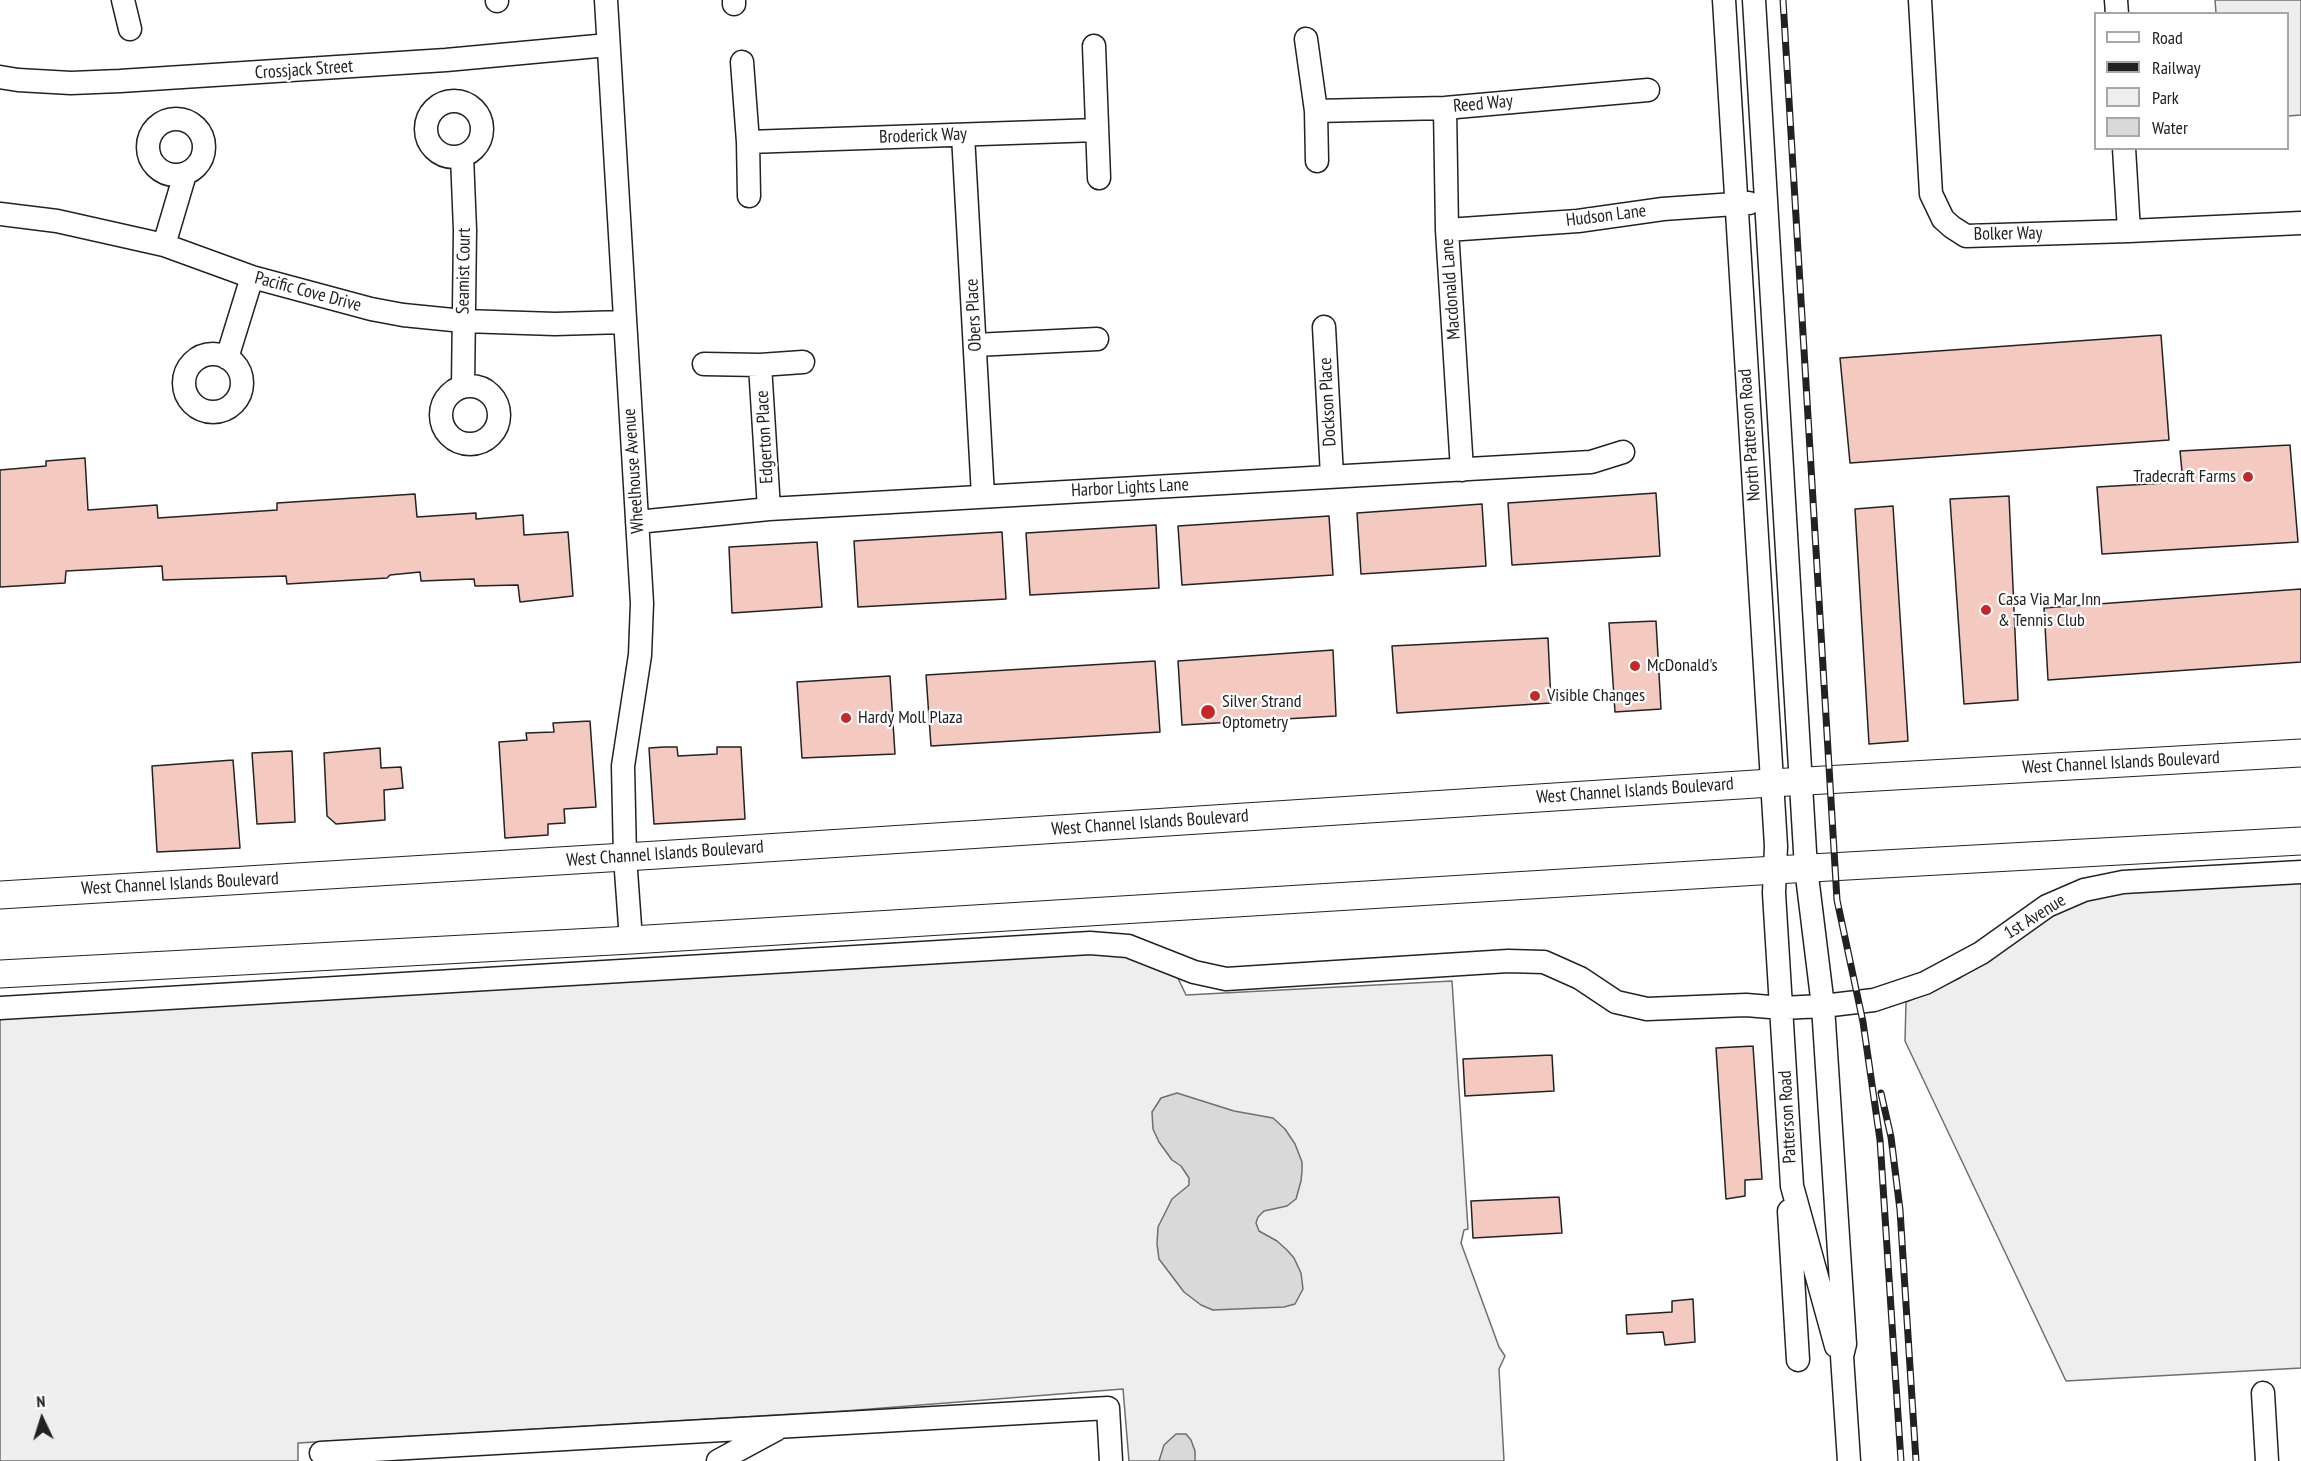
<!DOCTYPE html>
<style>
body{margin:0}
#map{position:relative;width:2301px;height:1461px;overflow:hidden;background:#fff;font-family:"PT Sans Narrow",sans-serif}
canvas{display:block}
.legend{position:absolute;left:2094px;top:12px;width:195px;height:138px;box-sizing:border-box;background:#fff;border:2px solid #a7a7a7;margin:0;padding:8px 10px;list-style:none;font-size:18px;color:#222}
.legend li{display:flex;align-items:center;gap:12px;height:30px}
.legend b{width:30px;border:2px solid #a7a7a7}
.north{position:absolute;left:12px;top:1389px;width:60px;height:60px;-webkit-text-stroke:4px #fff;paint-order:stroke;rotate:356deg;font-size:16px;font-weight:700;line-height:24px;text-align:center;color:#222}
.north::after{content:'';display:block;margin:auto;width:21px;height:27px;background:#222;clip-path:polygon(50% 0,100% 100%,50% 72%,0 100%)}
</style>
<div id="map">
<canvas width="2301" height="1461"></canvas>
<ul class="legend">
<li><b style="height:8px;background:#fff"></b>Road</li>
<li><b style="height:8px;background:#222"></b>Railway</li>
<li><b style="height:16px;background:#eee"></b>Park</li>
<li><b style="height:16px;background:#d9d9d9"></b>Water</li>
</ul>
<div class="north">N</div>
</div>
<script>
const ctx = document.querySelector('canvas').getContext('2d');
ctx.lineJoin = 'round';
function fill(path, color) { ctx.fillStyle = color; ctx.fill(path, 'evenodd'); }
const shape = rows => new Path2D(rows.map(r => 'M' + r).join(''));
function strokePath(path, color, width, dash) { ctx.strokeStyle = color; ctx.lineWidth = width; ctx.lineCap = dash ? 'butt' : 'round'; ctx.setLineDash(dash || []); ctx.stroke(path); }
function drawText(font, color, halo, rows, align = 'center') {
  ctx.font = font + ' "PT Sans Narrow",sans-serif'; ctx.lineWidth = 4.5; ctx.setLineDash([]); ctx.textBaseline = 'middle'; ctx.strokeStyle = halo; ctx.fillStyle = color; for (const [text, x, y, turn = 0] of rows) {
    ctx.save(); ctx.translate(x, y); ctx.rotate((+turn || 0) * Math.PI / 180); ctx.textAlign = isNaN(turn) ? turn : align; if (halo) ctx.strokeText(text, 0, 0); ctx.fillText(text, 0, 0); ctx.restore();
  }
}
const green = shape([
 [2215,0,2301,0,2301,115,2288,116,2288,14,2216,13,2215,0],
 [2301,882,2301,1368,2066,1381,1905,1041,1906,1002,1960,978,2022,932,2073,903,2135,891,2301,882],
 [1090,950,1119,953,1175,972,1186,995,1452,981,1468,1229,1464,1230,1461,1243,1499,1347,1505,1356,1499,1369,1504,1461,1129,1461,1123,1389,845,1411,298,1443,298,1461,0,1461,0,1016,1090,950]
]);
fill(green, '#eee');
strokePath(green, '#6f6f6f', 1.5);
const water = shape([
 [1177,1093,1234,1111,1273,1118,1285,1129,1295,1144,1302,1162,1302,1171,1301,1181,1296,1199,1287,1206,1264,1211,1258,1217,1256,1223,1259,1231,1277,1241,1287,1250,1294,1258,1301,1273,1303,1289,1295,1304,1284,1307,1213,1310,1201,1305,1184,1292,1159,1259,1157,1244,1158,1227,1172,1199,1189,1185,1189,1178,1181,1166,1172,1160,1159,1142,1153,1129,1152,1112,1161,1098,1177,1093],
 [1176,1434,1186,1434,1191,1440,1195,1451,1195,1461,1159,1461,1164,1445,1176,1434]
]);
fill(water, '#d9d9d9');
strokePath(water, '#6f6f6f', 1.5);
const building = shape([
 [2161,335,2169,440,1850,463,1840,358,2161,335],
 [2290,445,2298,542,2102,554,2097,487,2183,482,2180,451,2290,445],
 [85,458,88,510,157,505,158,518,277,510,277,503,415,494,417,517,476,513,476,519,523,515,524,535,568,532,573,596,520,602,518,585,475,586,474,579,421,581,420,572,390,575,387,578,287,584,286,576,163,580,162,566,66,571,65,583,0,587,0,470,46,466,46,461,85,458],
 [1656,493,1660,556,1512,565,1508,503,1656,493],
 [2009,496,2018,700,1964,704,1950,499,2009,496],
 [1482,504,1486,566,1361,574,1357,513,1482,504],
 [1893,506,1908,741,1869,744,1855,509,1893,506],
 [1329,516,1333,575,1182,585,1178,526,1329,516],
 [1156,525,1159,588,1030,595,1026,533,1156,525],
 [1002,532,1006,599,858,607,854,541,1002,532],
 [817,542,822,607,732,613,729,547,817,542],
 [2301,589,2301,662,2048,680,2044,608,2301,589],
 [1656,621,1661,709,1615,712,1609,623,1656,621],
 [1548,638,1551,703,1397,713,1392,646,1548,638],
 [1333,650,1336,716,1182,725,1178,661,1333,650],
 [1155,661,1160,732,931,746,926,675,1155,661],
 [890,676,895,754,802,758,797,682,890,676],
 [590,721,596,807,564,809,565,823,548,824,548,835,505,838,499,742,527,740,526,733,554,732,553,723,590,721],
 [664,747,677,747,678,756,717,754,717,747,741,747,745,819,654,824,649,748,664,747],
 [380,748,381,768,401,767,403,788,384,790,385,820,336,824,327,816,324,753,380,748],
 [292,751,295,822,257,824,252,753,292,751],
 [233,760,240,848,157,852,152,766,233,760],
 [1753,1046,1762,1179,1745,1180,1745,1196,1726,1199,1716,1048,1753,1046],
 [1552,1055,1554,1091,1465,1096,1463,1059,1552,1055],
 [1559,1197,1562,1233,1473,1238,1471,1201,1559,1197],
 [1693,1299,1695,1342,1665,1345,1663,1332,1627,1334,1626,1315,1672,1312,1672,1301,1693,1299]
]);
fill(building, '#f3c9c0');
strokePath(building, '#222', 1.5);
const minor = shape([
 [123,0,130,29],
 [497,0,497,1],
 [606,0,642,603,640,655,623,766,625,857,631,940],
 [734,0,734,4],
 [1724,0,1776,846,1774,893,1792,1186,1836,1346],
 [1754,0,1806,868,1823,1006,1845,1344,1842,1356,1849,1461],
 [1920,0,1931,194,1943,219,1952,227,1966,236,2129,231,2301,223],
 [2116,0,2117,14],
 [1306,39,1316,111,1317,161],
 [1094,46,1099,178],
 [742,62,748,142,749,196],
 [0,77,18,80,71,83,120,81,446,60,608,45],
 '426 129a28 28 0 1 1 56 0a28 28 0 1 1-56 0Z',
 [1445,108,1447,230,1462,470],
 [1316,111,1445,108,1648,90],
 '148 147a28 28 0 1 1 56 0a28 28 0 1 1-56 0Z',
 [963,135,983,496],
 [748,142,1097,130],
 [2124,148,2129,231],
 [462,156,465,230,463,386],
 [0,214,57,221,164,245,252,277,371,309,403,315,463,321,555,324,624,322],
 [1447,230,1578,221,1663,209,1749,203],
 [164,245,185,174],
 [1324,327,1332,476],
 [975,345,1097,339],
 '184 383a29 29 0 1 1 58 0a29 29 0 1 1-58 0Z',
 [227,358,252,277],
 [704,364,760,365,803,362],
 [760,365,769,509],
 '441 415a29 29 0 1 1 58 0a29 29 0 1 1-58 0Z',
 [637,522,769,509,1591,462,1623,452],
 [0,1008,1090,943,1128,946,1194,972,1226,979,1508,961,1544,962,1580,978,1616,1002,1647,1009,1746,1005,1782,1008,1823,1006,1874,1000,1925,983,1981,953,2047,906,2084,890,2123,882,2301,872],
 [1789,1211,1798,1360],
 [2263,1393,2267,1461],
 [321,1453,1108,1408,1111,1461],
 [718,1461,777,1429]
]);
const major = shape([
 [0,895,657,855,1771,783,2301,753],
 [0,974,631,940,1775,870,2301,841]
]);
strokePath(minor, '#222', 25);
strokePath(major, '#222', 29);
strokePath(minor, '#fff', 22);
strokePath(major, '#fff', 27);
const rail = shape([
 [1783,0,1837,900,1863,1022,1880,1140,1901,1461],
 [1881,1093,1891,1137,1900,1210,1916,1461]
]);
strokePath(rail, '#222', 7);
strokePath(rail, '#fff', 4.5, [14]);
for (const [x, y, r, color] of [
 [2248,477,6,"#c62828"],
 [1986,610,6,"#c62828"],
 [1635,666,6,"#c62828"],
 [1535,696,6,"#c62828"],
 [1208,712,8,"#c62828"],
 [846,718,6,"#c62828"]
]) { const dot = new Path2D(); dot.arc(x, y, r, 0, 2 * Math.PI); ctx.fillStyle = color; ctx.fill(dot); strokePath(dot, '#fff', 2); }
drawText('18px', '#222', '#fff', [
 ["Crossjack Street",304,70,-4],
 ["Reed Way",1483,104,-5],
 ["Broderick Way",923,136,-2],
 ["Hudson Lane",1606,216,-7],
 ["Bolker Way",2008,234,-1],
 ["Seamist Court",464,271,-89],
 ["Macdonald Lane",1451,289,-94],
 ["Pacific Cove Drive",308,292,15],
 ["Obers Place",974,315,-93],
 ["Dockson Place",1328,402,-93],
 ["North Patterson Road",1750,435,-94],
 ["Edgerton Place",765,437,-93],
 ["Wheelhouse Avenue",634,471,-94],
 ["Harbor Lights Lane",1130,488,-3],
 ["West Channel Islands Boulevard",2121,763,-3],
 ["West Channel Islands Boulevard",1635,791,-4],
 ["West Channel Islands Boulevard",1150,823,-4],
 ["West Channel Islands Boulevard",665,854,-4],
 ["West Channel Islands Boulevard",180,884,-3],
 ["1st Avenue",2035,917,-32],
 ["Patterson Road",1788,1117,-93]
]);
drawText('18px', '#222', '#fff', [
 ["Tradecraft Farms",2236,477,"right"],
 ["Casa Via Mar Inn",1998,600],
 ["& Tennis Club",1998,621],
 ["McDonald's",1647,666],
 ["Visible Changes",1547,696],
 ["Silver Strand",1222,702],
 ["Optometry",1222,723],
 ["Hardy Moll Plaza",858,718]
], 'left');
</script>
